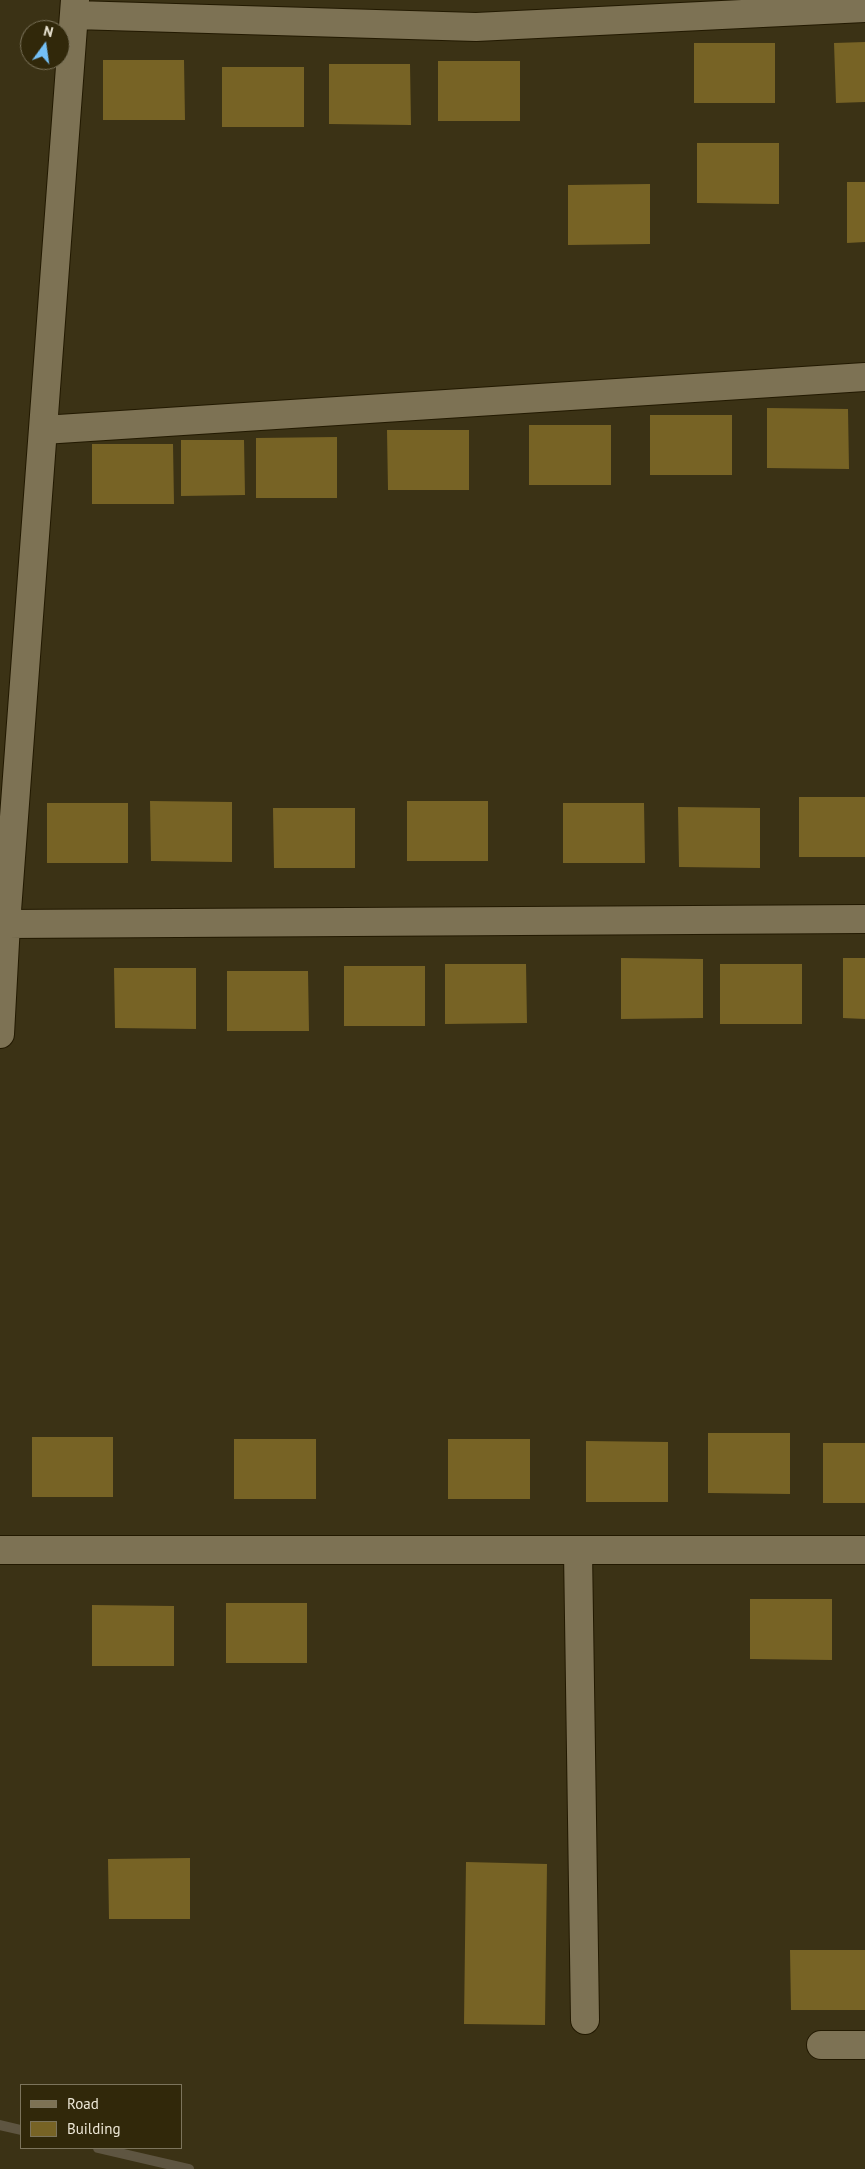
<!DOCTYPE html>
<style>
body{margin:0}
#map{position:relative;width:865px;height:2169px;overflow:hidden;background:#3b3215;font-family:"PT Sans",sans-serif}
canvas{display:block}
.legend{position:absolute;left:20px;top:2084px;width:162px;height:65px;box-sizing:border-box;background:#31280a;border:1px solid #7c745c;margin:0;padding:6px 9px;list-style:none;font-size:15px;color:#ede7d6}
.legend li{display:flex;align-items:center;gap:10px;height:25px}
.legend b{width:25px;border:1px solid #7c745c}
.north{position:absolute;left:20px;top:20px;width:50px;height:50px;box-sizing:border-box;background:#31280a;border:1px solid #7c745c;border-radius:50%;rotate:14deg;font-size:14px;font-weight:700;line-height:20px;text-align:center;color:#ede7d6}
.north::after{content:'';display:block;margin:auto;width:18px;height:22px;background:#74c0f6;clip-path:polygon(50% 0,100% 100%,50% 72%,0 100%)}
</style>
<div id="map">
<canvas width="865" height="2169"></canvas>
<ul class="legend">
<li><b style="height:6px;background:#7d7254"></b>Road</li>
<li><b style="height:14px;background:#776325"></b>Building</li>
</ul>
<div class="north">N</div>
</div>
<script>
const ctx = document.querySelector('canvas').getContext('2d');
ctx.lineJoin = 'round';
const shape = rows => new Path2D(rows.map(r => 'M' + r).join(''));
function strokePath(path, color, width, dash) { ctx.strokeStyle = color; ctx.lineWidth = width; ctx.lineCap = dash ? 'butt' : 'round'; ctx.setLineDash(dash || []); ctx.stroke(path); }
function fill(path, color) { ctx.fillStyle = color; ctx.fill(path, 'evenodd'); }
strokePath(shape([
 [0,2125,21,2130],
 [98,2148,189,2169]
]), '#5e5541', 10);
fill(shape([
 [865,42,865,102,836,103,834,43],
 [694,43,775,43,775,103,694,103],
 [103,60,184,60,185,120,103,120],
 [438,61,520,61,520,121,438,121],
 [329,64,410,64,411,125,329,124],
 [222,67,304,67,304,127,222,127],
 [697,143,779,143,779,204,697,203],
 [847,182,865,182,865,242,847,243],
 [650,184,650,244,568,245,568,185],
 [767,408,848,409,849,469,767,468],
 [650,415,732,415,732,475,650,475],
 [529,425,611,425,611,485,529,485],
 [387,430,469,430,469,490,388,490],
 [337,437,337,498,256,498,256,438],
 [181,440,244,440,245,495,181,496],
 [92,444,173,444,174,504,92,504],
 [799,797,865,797,865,857,799,857],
 [150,801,232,802,232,862,151,861],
 [407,801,488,801,488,861,407,861],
 [47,803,128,803,128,863,47,863],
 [563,803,644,803,645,863,563,863],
 [678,807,760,808,760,868,679,867],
 [273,808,355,808,355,868,274,868],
 [621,958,703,959,703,1018,621,1019],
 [843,958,865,958,865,1019,843,1018],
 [445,964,526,964,527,1023,445,1024],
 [720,964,802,964,802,1024,720,1024],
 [344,966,425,966,425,1026,344,1026],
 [114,968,196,968,196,1029,115,1028],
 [227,971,308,971,309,1031,227,1031],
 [708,1433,790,1433,790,1494,708,1493],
 [32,1437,113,1437,113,1497,32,1497],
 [234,1439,316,1439,316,1499,234,1499],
 [448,1439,530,1439,530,1499,448,1499],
 [586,1441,668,1442,668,1502,586,1502],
 [823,1443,865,1443,865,1503,823,1503],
 [750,1599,832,1599,832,1660,750,1659],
 [226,1603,307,1603,307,1663,226,1663],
 [92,1605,174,1606,174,1666,92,1666],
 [190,1858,190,1919,109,1919,108,1859],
 [466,1862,547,1864,545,2025,464,2024],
 [790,1950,865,1950,865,2010,791,2010]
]), '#776325');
const minor = shape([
 [75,15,476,27,865,8],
 [43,430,865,377],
 [6,924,865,919],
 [0,1034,6,924,75,0],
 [0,1550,865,1550],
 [578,1551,585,2020],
 [821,2045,865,2045]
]);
strokePath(minor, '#221900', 30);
strokePath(minor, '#7d7254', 28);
</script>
